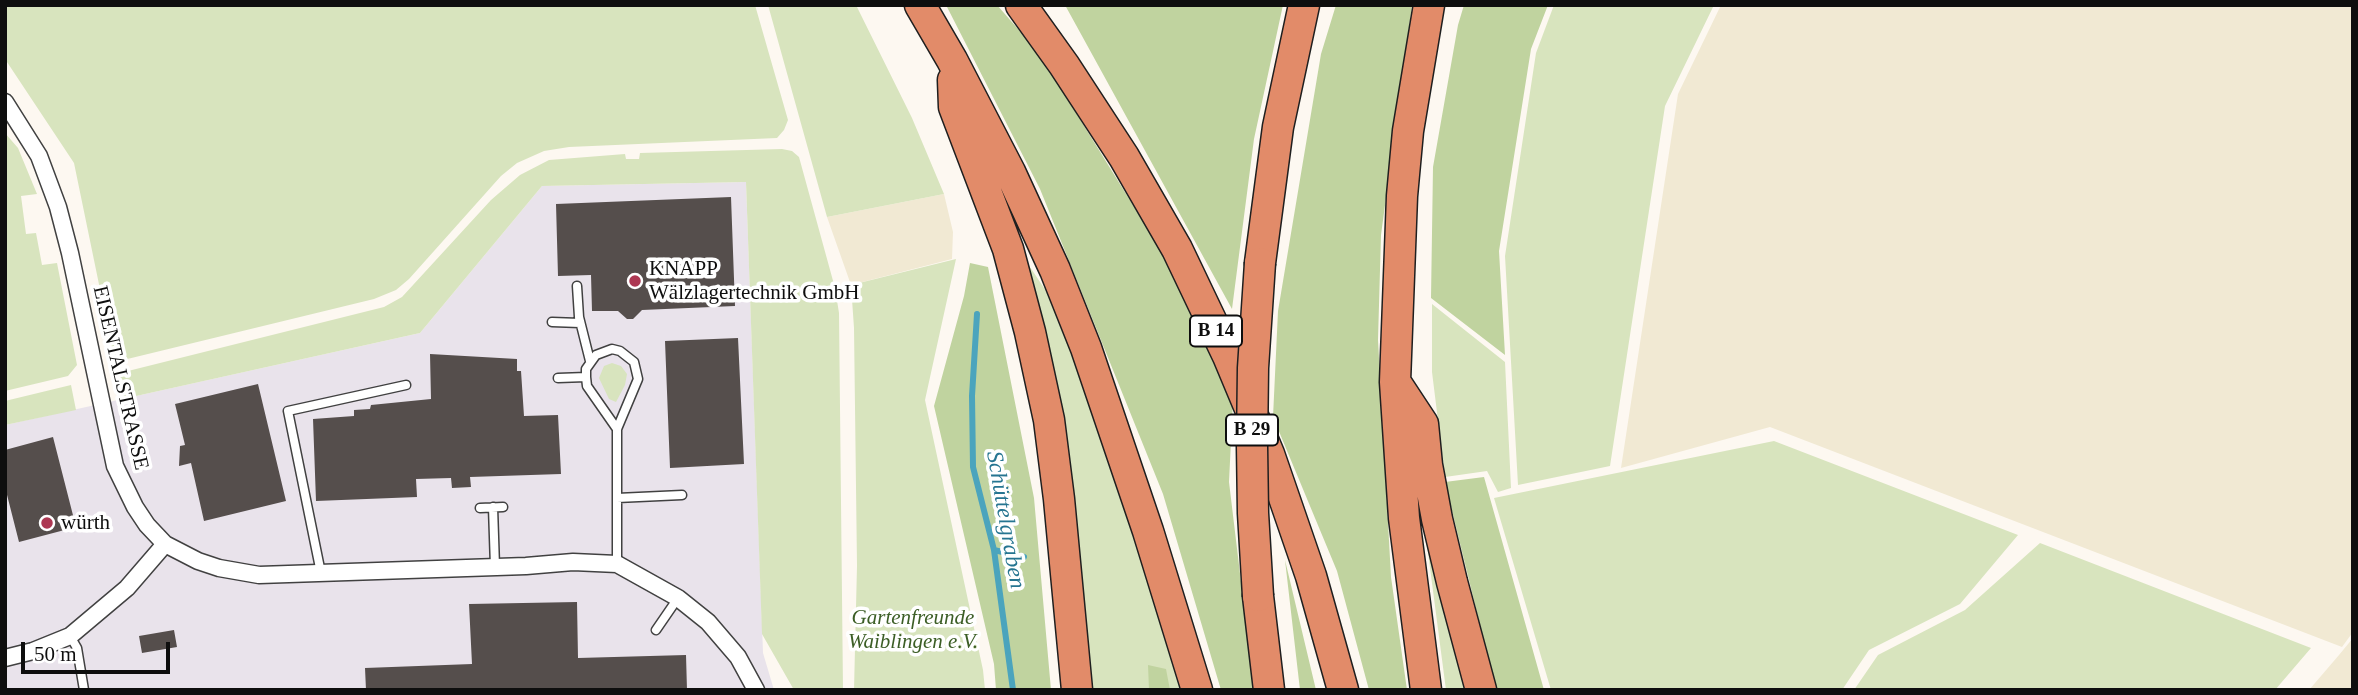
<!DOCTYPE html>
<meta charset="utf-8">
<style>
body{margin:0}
#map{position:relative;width:2358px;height:695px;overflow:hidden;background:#fdf8f1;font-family:Georgia,serif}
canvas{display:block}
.frame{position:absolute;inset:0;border:7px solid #0e0e0e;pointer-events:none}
.scale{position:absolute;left:21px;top:642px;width:149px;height:32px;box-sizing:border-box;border:4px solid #0e0e0e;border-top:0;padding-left:9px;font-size:21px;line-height:24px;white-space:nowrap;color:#0e0e0e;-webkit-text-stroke:5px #fff;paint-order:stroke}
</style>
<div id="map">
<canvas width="2358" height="695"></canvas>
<div class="frame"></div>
<div class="scale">50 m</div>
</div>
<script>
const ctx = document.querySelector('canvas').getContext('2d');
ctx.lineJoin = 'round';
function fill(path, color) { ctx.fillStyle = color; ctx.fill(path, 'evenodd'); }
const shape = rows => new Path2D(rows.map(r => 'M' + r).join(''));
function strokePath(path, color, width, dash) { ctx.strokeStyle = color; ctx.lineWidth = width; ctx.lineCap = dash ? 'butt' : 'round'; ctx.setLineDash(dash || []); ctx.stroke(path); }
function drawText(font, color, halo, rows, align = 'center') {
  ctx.font = font + ' Georgia,serif'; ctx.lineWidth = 7; ctx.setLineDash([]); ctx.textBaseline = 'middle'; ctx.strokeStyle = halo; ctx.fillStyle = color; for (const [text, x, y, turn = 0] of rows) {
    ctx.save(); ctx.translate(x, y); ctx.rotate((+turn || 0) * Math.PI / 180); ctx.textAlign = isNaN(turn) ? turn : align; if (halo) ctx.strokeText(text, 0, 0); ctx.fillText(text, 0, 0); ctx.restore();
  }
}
fill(shape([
 [746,182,763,653,774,690,5,690,5,425,420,333,542,186]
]), '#e9e3eb');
fill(shape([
 [1721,5,2353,5,2353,632,2342,647,1770,427,1621,468,1678,94],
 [944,194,953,232,952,259,851,285,827,217],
 [2353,638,2353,690,2309,690,2339,655]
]), '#f1e9d3');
fill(shape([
 [5,5,755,5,788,120,784,130,777,138,569,147,544,151,517,163,501,176,409,279,396,290,374,299,115,362,74,163,5,59],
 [768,5,856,5,912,118,944,194,827,217],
 [1554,5,1714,5,1665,106,1610,466,1518,485,1505,256,1536,53],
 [5,133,18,148,37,194,21,196,26,234,36,233,42,265,57,263,77,365,68,376,5,391],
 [782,149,792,151,799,157,835,288,839,313,843,690,794,690,762,634,746,182,542,186,420,333,118,400,112,375,384,307,402,297,491,200,520,175,549,160,625,154,626,159,639,159,640,153],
 [1016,246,1046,291,1092,404,1160,616,1181,690,1085,690],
 [956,259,925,400,983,670,985,690,854,690,857,566,854,328,851,285],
 [1432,304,1505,362,1511,488,1498,492,1487,471,1445,477,1432,372],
 [612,363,621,366,627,374,625,385,616,402,609,399,599,378,604,366],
 [71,385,76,410,5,425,5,401],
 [1774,441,2018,535,1960,604,1869,650,1842,690,1551,690,1494,498],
 [1419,484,1473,690,1446,690],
 [2040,543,2311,648,2275,690,1854,690,1878,655,1965,610]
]), '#d8e4be');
fill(shape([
 [946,5,997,5,1039,53,1157,244,1233,400,1229,482,1254,690,1221,690,1163,494,1040,189],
 [1065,5,1283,5,1254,139,1232,309],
 [1336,5,1412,5,1381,235,1378,340,1391,577,1407,690,1369,690,1337,571,1273,417,1278,311,1321,54],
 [1464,5,1548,5,1531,49,1499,251,1505,355,1431,298,1433,167,1458,25],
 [970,263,988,267,1034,498,1051,690,996,690,994,664,934,406,964,296],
 [1484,477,1544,690,1496,690,1445,482],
 [1285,560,1316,690,1300,690],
 [1148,665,1166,669,1170,690,1149,690]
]), '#c0d39f');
strokePath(shape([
 [977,314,972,396,973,467,994,550,1013,690],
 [994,550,1024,557]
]), '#4ba4bd', 6);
fill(shape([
 [731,197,735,306,642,310,633,319,627,319,618,311,592,311,591,275,558,276,556,204],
 [738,338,744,464,670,468,665,341],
 [430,354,517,359,517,371,521,371,524,416,558,415,561,474,470,477,471,487,452,488,451,478,416,479,417,497,316,501,313,419,354,416,354,410,370,409,371,405,431,399],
 [258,384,286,501,204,521,191,463,179,466,180,446,185,445,175,404],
 [53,437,76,527,19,542,5,487,5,450],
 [577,602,578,658,686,655,687,690,366,690,365,668,472,664,469,604],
 [174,630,177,647,142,653,139,636]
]), '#554e4c');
const lane = shape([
 [577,286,579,317,590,361],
 [552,322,580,323],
 [558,378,586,377],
 [617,429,587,386,586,377,586,369,596,355,612,349,620,351,634,362,638,379,617,429,617,564],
 [617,498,682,495],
 [493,507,495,567],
 [480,508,503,507],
 [321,573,288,411,406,385],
 [656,630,678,598],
 [70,636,77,648,84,690]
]);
const street = shape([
 [5,102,39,156,58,207,70,253,115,466,135,507,147,525,165,544,198,561,219,568,259,575,526,566,573,562,617,564,678,598,708,622,738,657,756,690],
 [5,658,33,651,70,636,127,588,165,544]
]);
const highway = shape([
 [920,5,952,60,1010,172,1055,270,1086,348,1148,531,1197,690],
 [1021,5,1064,65,1124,157,1177,249,1228,356,1269,454,1311,576,1343,690],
 [953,80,954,107,1008,249,1030,332,1049,420,1059,499,1077,690],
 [1260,263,1278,127,1304,5],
 [1396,383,1423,424,1427,465,1437,519,1452,582,1481,690],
 [1258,596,1269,690],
 [1426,690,1404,518,1395,382,1402,196,1408,131,1429,5]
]);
strokePath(lane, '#414141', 11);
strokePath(street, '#414141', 19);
strokePath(highway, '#1f1f1f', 33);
strokePath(lane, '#fff', 8);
strokePath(street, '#fff', 16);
strokePath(highway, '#e28b69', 30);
const highwayBridge = shape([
 [1258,596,1253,513,1252,446,1253,368,1260,263]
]);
strokePath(highwayBridge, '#1f1f1f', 33, []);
strokePath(highwayBridge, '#e28b69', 30);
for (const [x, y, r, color] of [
 [635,281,7,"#ad3752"],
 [47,523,7,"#ad3752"]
]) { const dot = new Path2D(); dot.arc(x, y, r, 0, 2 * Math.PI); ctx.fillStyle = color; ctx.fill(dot); strokePath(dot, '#fff', 2.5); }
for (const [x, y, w] of [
 [1216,331,52],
 [1252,430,52]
]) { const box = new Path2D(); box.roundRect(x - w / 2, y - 15.5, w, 31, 5); ctx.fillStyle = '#fff'; ctx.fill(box); strokePath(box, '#0e0e0e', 2); }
drawText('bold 19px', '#0e0e0e', null, [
 ["B 14",1216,331],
 ["B 29",1252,430]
]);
drawText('21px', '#0e0e0e', '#fff', [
 ["KNAPP",649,269],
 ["Wälzlagertechnik GmbH",649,293],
 ["würth",61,523]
], 'left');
drawText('21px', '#0e0e0e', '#fff', [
 ["EISENTALSTRASSE",120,378,77]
]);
drawText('italic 21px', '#3c5e26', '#fff', [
 ["Gartenfreunde",913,618],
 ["Waiblingen e.V.",913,642]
]);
drawText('italic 23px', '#267591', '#fff', [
 ["Schüttelgraben",1005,520,80]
]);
</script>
